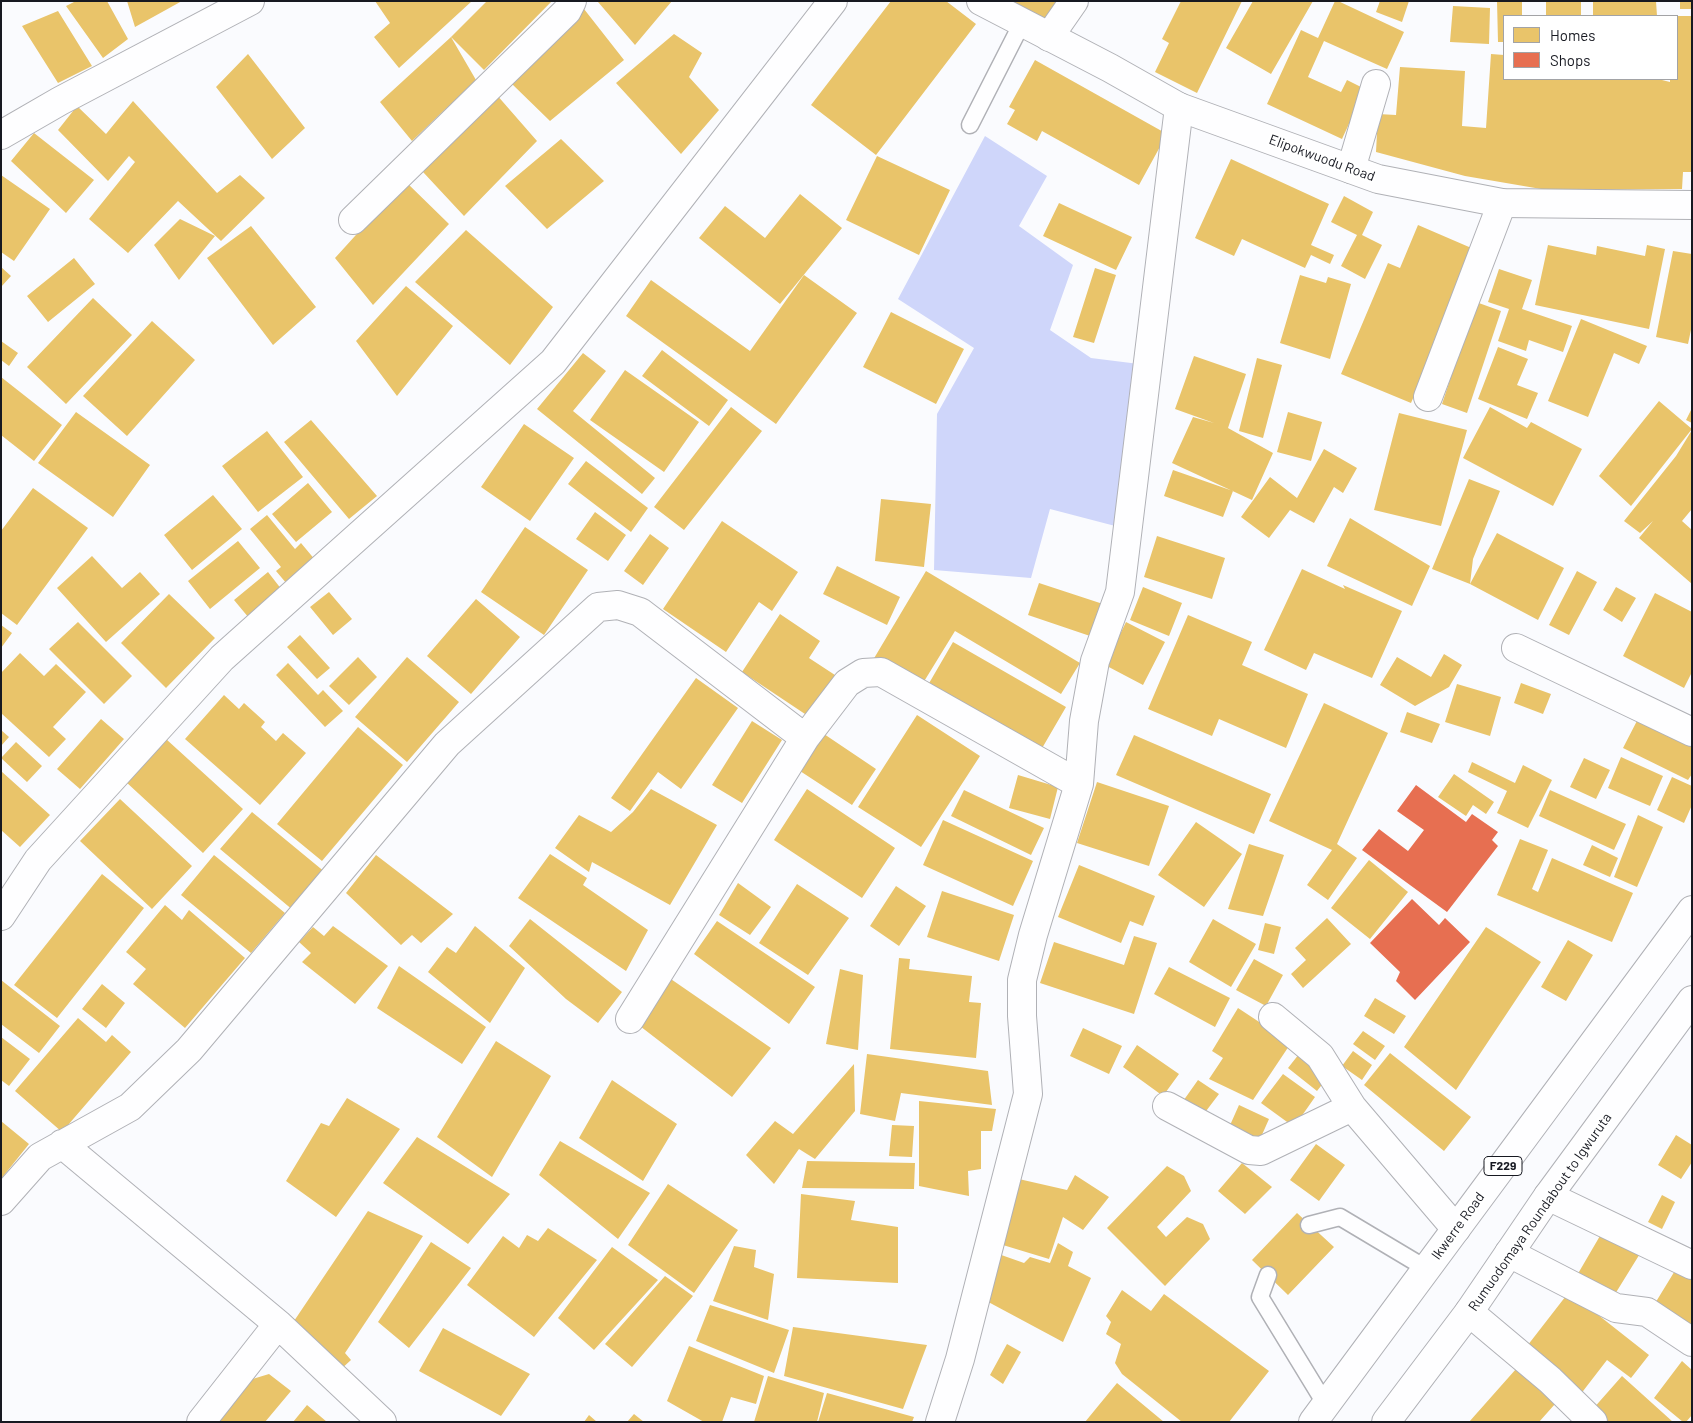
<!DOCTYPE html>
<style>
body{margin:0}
#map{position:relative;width:1693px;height:1423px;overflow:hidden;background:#fafbfe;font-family:Barlow,sans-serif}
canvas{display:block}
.frame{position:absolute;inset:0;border:2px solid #171921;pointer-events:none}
.legend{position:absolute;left:1503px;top:15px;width:175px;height:65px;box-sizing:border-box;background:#fff;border:1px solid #a2a3a6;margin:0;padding:6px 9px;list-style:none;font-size:15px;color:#171921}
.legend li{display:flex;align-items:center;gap:10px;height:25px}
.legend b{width:25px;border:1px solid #a2a3a6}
</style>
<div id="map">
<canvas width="1693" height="1423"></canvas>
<div class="frame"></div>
<ul class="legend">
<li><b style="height:14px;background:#e9c46a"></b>Homes</li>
<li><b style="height:14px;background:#e76f51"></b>Shops</li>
</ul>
</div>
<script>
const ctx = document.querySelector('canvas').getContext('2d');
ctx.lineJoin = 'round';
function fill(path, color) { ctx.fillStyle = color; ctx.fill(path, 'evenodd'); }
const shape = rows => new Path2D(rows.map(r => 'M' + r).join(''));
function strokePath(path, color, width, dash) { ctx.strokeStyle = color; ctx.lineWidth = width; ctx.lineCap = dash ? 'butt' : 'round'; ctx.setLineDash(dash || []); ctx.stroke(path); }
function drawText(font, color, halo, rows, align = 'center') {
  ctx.font = font + ' Barlow,sans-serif'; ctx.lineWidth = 5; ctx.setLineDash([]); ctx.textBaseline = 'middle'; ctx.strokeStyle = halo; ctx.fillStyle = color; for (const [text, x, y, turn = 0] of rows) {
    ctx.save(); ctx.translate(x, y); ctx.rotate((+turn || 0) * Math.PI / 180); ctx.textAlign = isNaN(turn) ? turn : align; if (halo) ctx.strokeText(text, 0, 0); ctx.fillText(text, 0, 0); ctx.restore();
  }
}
fill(shape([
 [985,136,1047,176,1019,226,1073,265,1050,330,1091,358,1155,366,1119,527,1050,509,1031,578,934,570,937,414,974,348,898,299]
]), '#cfd6fa');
fill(shape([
 [76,1,107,1,128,39,103,58,66,6],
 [127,1,182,1,135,27],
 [375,1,472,1,399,68,374,37,390,23],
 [487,1,552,1,484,70,451,37],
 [599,1,672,1,635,45,598,2],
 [891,1,946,1,976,24,876,155,811,105],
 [1010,1,1073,1,1058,29],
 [1181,1,1242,1,1197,93,1155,72,1169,43,1162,39],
 [1253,1,1313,1,1271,74,1226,48],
 [1335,1,1338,1,1404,32,1387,69,1324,41,1308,77,1341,92,1347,80,1365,89,1342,139,1267,104,1301,30,1318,38],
 [1380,1,1409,1,1402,22,1376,12],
 [1497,1,1522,1,1522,16,1504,16,1504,42,1498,42],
 [1546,1,1581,1,1581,16,1546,16],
 [1593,1,1656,1,1657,16,1593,16],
 [1680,1,1692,1,1692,9,1680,9],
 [1453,6,1490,8,1489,44,1450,42],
 [584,9,624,60,550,121,512,84],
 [58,11,92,66,58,83,22,26],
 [1677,16,1692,16,1692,172,1683,172,1682,189,1547,190,1465,176,1376,152,1378,114,1396,115,1400,67,1465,71,1462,126,1486,128,1491,54,1504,55,1504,79,1658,79,1670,82,1670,79,1677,79],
 [674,34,702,53,689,77,719,110,681,154,616,83],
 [451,37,476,80,412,141,380,102],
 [248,54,305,128,272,159,216,87],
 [1035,60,1167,134,1139,185,1042,131,1037,141,1007,124,1015,110,1009,107],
 [496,94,537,141,464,216,423,172],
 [133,101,217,193,240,175,265,198,221,241,178,201,128,253,89,219,135,162,129,156,108,181,58,130,77,106,106,134],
 [34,133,94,180,66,213,11,161],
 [561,139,604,181,547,229,505,186],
 [877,156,950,190,919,255,846,220],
 [1231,159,1329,204,1311,245,1334,255,1330,264,1311,255,1305,268,1242,239,1234,256,1195,238],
 [1,175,50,209,14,261,1,252],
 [405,181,449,224,373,305,335,258],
 [800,194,842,228,780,304,699,238,725,206,765,238],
 [1344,196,1373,212,1362,235,1382,245,1365,279,1341,266,1357,235,1331,222],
 [1059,203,1132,237,1116,270,1043,236],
 [180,219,215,236,179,280,154,245],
 [1418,225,1476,250,1411,403,1341,374,1388,263,1400,268],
 [251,226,316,307,273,345,207,258],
 [466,230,553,307,510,365,415,282],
 [1548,245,1596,255,1597,246,1645,256,1647,245,1665,249,1649,329,1535,305],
 [1673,251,1692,254,1692,325,1688,344,1656,337],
 [74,258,95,284,48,322,27,296],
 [1,267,11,276,1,287],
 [1095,268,1116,275,1094,343,1073,337],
 [1499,269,1532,280,1522,309,1572,326,1563,352,1529,340,1526,351,1498,341,1509,309,1488,302],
 [804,275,857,313,776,424,626,316,651,280,750,351],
 [1300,275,1326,283,1328,277,1351,284,1330,359,1280,343],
 [406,286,453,326,397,396,356,341],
 [93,298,132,335,66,404,27,367],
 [1476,302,1501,311,1467,413,1442,404],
 [891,312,964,349,936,404,863,367],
 [1581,319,1647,346,1639,364,1614,353,1588,417,1548,401],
 [152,321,195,360,127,436,83,396],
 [1,341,18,353,9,366,1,360],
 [1498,347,1528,359,1517,385,1538,393,1527,419,1478,399],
 [662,350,728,400,709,426,642,376],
 [583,353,606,371,573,411,655,478,642,494,537,409],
 [1194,356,1246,374,1228,428,1273,453,1252,500,1172,463,1193,417,1214,423,1175,409],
 [1257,358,1282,365,1263,438,1239,431],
 [625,370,699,422,664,472,590,420],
 [1,377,62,425,34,461,1,435],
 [1659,401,1692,429,1631,506,1599,476],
 [731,407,762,431,684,530,654,507],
 [1490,407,1527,428,1531,422,1582,449,1553,506,1463,458],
 [1692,408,1692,423,1686,420],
 [76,412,150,465,113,517,38,463],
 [1288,412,1322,422,1311,461,1277,452],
 [1399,413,1467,430,1441,526,1374,510],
 [311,420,377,496,349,519,284,442],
 [524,424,574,458,530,521,481,487],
 [1692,430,1692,509,1682,521,1692,530,1692,584,1639,538,1653,521,1640,533,1624,521,1676,456],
 [267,431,303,477,258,512,222,466],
 [1324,449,1357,468,1343,493,1334,487,1314,523,1290,510,1269,538,1241,517,1270,477,1297,498],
 [586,461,648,508,631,532,568,484],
 [1173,470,1233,491,1223,517,1164,496],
 [1469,479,1500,491,1473,559,1470,584,1432,569],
 [308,483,332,512,296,542,272,514],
 [33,488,88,528,17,625,1,613,1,531],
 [213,495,242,529,192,570,164,535],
 [881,499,931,504,924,567,875,561],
 [595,512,626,535,608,561,576,539],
 [267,515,295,549,301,543,316,561,287,584,276,571,281,567,250,529],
 [1350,518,1430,566,1412,606,1327,566],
 [722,521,798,572,772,611,759,602,726,652,663,609],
 [525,527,588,570,544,635,481,592],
 [1497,533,1564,568,1538,620,1470,584],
 [650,534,669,548,643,585,624,571],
 [1157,536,1225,558,1212,599,1144,577],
 [238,541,260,568,210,609,188,581],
 [92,556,122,588,140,572,160,594,106,642,57,588],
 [837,566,900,597,887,625,823,594],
 [1302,569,1345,589,1343,585,1402,611,1372,678,1314,653,1306,670,1264,650],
 [926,571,1080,663,1061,694,955,631,920,688,873,660],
 [1577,571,1597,582,1569,635,1549,625],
 [268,572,282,590,249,618,234,600],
 [1039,583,1103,604,1093,637,1028,615],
 [1143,587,1182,603,1169,636,1130,620],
 [1616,587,1636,598,1622,622,1603,610],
 [329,592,352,619,333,635,310,607],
 [1655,593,1692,612,1692,672,1684,688,1623,656],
 [169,594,215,638,166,688,121,643],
 [476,599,520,637,471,694,427,656],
 [780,614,820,641,809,658,838,677,811,718,742,672],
 [1188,615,1252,642,1242,665,1308,694,1286,748,1219,719,1212,736,1148,709],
 [78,622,132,676,104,704,49,649],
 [1126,622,1165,642,1143,685,1105,665],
 [1,625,12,633,1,648],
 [300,635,330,668,317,679,287,647],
 [953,642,1066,707,1041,750,928,685],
 [20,653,44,676,56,664,86,692,53,727,66,739,49,757,1,713,1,673],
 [1444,654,1462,665,1449,687,1415,706,1380,685,1397,657,1431,677],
 [358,657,377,677,349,705,329,686],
 [407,657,459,702,407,762,355,717],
 [288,663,318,695,323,690,343,711,325,727,276,675],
 [696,678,738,708,681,789,658,772,630,811,611,798],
 [1521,683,1551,694,1543,714,1514,703],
 [1457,684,1501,697,1490,736,1445,722],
 [224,695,239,709,244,703,265,722,261,727,276,741,283,733,306,753,260,805,185,739],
 [1324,703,1388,733,1337,844,1357,858,1328,900,1307,885,1332,850,1269,821],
 [1407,712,1440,724,1432,743,1400,732],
 [917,715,980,756,921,847,858,807],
 [1640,715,1692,742,1692,774,1688,780,1623,748],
 [101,719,124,739,80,789,57,769],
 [752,721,782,740,742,803,712,785],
 [358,727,403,765,322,861,277,824],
 [1,730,9,737,1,746],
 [824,734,876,769,852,805,800,771],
 [1134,735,1271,794,1254,834,1116,775],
 [166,739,243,809,203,853,126,782],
 [16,742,42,766,27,782,1,758],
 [1621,757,1663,776,1650,806,1608,788],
 [1584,758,1610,770,1596,799,1570,787],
 [1472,762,1515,783,1523,765,1552,780,1528,828,1497,813,1507,791,1468,772],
 [1,771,50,815,20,847,1,830],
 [1454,774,1494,802,1486,814,1473,805,1466,816,1438,797],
 [1018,775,1058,787,1050,819,1009,808],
 [1672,777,1692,786,1692,805,1684,823,1657,810],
 [1097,782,1169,806,1149,866,1077,843],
 [651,789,717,825,670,905,592,862,589,872,555,848,579,815,611,832,633,812],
 [807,789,895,848,862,898,774,840],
 [964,790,1044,828,1031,855,951,816],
 [1550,790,1626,824,1614,850,1539,816],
 [120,799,192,866,152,909,80,841],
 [252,812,326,873,294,911,220,849],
 [1638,815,1663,827,1637,887,1614,877],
 [943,820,1033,861,1013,906,923,865],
 [1196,822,1242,854,1204,907,1158,875],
 [1520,839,1548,850,1532,889,1538,892,1552,858,1633,893,1612,942,1497,895],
 [1249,844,1284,855,1263,916,1228,909],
 [1592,845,1618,858,1610,877,1583,865],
 [550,854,587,878,583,885,648,930,626,971,518,898],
 [214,855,285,913,251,953,181,895],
 [376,855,453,914,421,943,412,935,401,945,346,893],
 [1369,860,1408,892,1370,939,1331,908],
 [1079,865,1155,896,1143,926,1130,921,1121,943,1058,917],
 [102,874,144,908,57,1018,14,985],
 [738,883,771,907,750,935,719,915],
 [797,884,849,918,808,975,759,943],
 [896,886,926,906,899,946,870,926],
 [942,891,1014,915,999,961,927,937],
 [165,905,182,920,189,910,245,958,185,1028,133,984,146,969,126,952],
 [1327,918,1351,944,1303,988,1291,974,1306,960,1295,948],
 [530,919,622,992,598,1023,566,999,509,946],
 [1213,919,1256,944,1231,987,1189,962],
 [717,921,815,987,789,1024,694,954],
 [1265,923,1281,927,1274,954,1258,950],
 [333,926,388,966,355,1004,302,962,311,953,299,942,313,927,324,936],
 [475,926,525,968,490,1023,428,972,447,947,456,953],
 [1486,927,1541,962,1456,1090,1404,1047],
 [1134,936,1157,943,1134,1014,1040,983,1054,942,1124,965],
 [1568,940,1593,955,1566,1001,1541,987],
 [899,958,910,959,909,969,972,976,969,1002,981,1003,976,1058,890,1049],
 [1254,959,1283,975,1266,1006,1236,990],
 [399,966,486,1027,462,1064,377,1008],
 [1169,967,1230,998,1215,1027,1154,994],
 [840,969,863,975,858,1050,826,1044],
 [665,975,771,1048,732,1097,636,1023],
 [1,980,60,1026,39,1053,1,1024],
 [102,984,125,1003,106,1028,82,1009],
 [1375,998,1406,1016,1394,1034,1364,1016],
 [1238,1008,1291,1043,1253,1100,1209,1079,1223,1058,1212,1051],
 [78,1018,106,1042,112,1035,131,1052,62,1132,15,1091],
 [1083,1028,1122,1046,1109,1074,1070,1056],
 [1363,1031,1385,1046,1375,1060,1353,1044],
 [1,1037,30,1059,9,1086,1,1080],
 [496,1041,551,1076,492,1177,437,1137],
 [1137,1045,1179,1074,1163,1096,1123,1067],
 [1353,1051,1372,1065,1362,1080,1342,1066],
 [1390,1053,1471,1117,1444,1151,1364,1085],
 [867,1054,988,1071,992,1105,901,1093,895,1121,860,1114],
 [1299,1054,1328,1077,1317,1091,1288,1068],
 [854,1064,855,1111,815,1159,799,1149,774,1184,746,1155,775,1121,793,1134],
 [1283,1074,1315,1097,1294,1127,1261,1103],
 [612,1080,677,1124,643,1181,579,1138],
 [1198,1080,1219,1094,1200,1119,1181,1104],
 [347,1098,400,1129,336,1217,286,1181,321,1123,329,1126],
 [919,1101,996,1109,992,1131,981,1131,981,1169,968,1171,969,1196,919,1186],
 [1239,1105,1269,1119,1257,1146,1227,1132],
 [1,1121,29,1144,1,1179],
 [892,1125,914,1126,912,1157,889,1156],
 [1676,1135,1692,1145,1692,1162,1681,1179,1658,1165],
 [417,1137,510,1194,468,1244,383,1183],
 [560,1141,650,1193,618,1239,539,1175],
 [1316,1144,1345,1165,1319,1201,1290,1180],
 [807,1161,915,1163,914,1189,802,1188],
 [1242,1163,1272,1187,1245,1214,1218,1191],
 [1167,1166,1184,1176,1191,1191,1157,1227,1166,1237,1187,1217,1203,1224,1210,1239,1165,1286,1107,1228],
 [1075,1175,1109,1197,1083,1230,1063,1217,1049,1259,993,1242,1010,1177,1067,1190],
 [668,1184,738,1230,694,1293,628,1245],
 [801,1194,855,1201,851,1220,898,1227,898,1283,797,1278],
 [1662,1195,1675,1202,1662,1229,1648,1222],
 [368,1211,423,1236,345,1353,351,1360,339,1371,292,1324],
 [1297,1213,1334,1247,1288,1295,1252,1260],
 [548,1228,597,1260,534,1337,467,1285,503,1236,519,1248,527,1235,538,1241],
 [1604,1229,1641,1252,1612,1299,1576,1277],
 [431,1242,471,1268,409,1348,378,1322],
 [1058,1243,1073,1252,1068,1266,1091,1278,1063,1342,979,1297,990,1251,1024,1263,1030,1257,1050,1263],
 [734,1246,756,1250,754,1267,774,1274,768,1320,713,1301],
 [612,1247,658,1280,594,1350,558,1318],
 [1676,1269,1692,1279,1692,1328,1654,1305],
 [665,1276,693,1296,632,1367,605,1344],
 [1122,1290,1151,1311,1164,1294,1269,1371,1229,1422,1182,1422,1122,1374,1115,1363,1121,1344,1106,1334,1111,1322,1106,1316],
 [1569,1292,1649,1355,1631,1378,1607,1360,1580,1395,1524,1350],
 [710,1305,789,1330,774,1373,696,1341],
 [793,1327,927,1345,903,1409,784,1376],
 [443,1328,530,1374,501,1416,419,1371],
 [1007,1344,1021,1352,1003,1384,990,1375],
 [689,1346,764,1376,756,1404,731,1397,722,1422,704,1422,667,1401],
 [1682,1361,1692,1370,1692,1415,1686,1422,1683,1422,1654,1398],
 [1516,1369,1555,1404,1539,1422,1469,1422],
 [269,1374,291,1391,265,1422,214,1422,246,1381],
 [768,1376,824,1393,817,1422,754,1422],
 [1622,1376,1673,1422,1605,1422,1592,1410],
 [1117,1383,1164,1422,1085,1422],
 [827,1393,914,1417,912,1422,818,1422],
 [307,1405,327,1422,293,1422],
 [634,1414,644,1422,627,1422],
 [589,1415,597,1422,584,1422]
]), '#e9c46a');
fill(shape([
 [1416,785,1466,822,1472,814,1498,832,1492,840,1498,846,1447,912,1362,850,1379,829,1408,851,1424,830,1397,811],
 [1412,899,1439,925,1445,918,1470,942,1415,1000,1396,981,1400,972,1370,943]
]), '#e76f51');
const lane = shape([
 [970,125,1022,23],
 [1309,1225,1340,1217,1427,1269],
 [1268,1275,1260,1297,1326,1405]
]);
const street = shape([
 [1049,37,1074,1],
 [1,135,60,101,250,1],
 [1351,169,1376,84],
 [353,220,567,11,572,1],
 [1428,397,1502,203],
 [1516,648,1692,732],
 [1,916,38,860,222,658,553,362,833,1],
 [1273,1017,1320,1056,1352,1107,1456,1229],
 [630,1019,805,738,847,683,863,673,881,672,1079,784],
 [1167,1106,1249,1150,1261,1151,1352,1107],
 [62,1144,278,1324,382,1422],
 [1548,1196,1692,1265],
 [1,1201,40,1157,130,1107,189,1050,447,744,598,607,618,605,640,612,805,738],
 [1509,1253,1616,1308,1647,1312,1692,1342],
 [1469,1312,1550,1380,1593,1422],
 [201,1422,278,1324],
 [940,1422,960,1359,1028,1094,1022,1016,1022,980,1033,935,1079,784,1084,721,1095,661,1120,592,1179,107]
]);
const secondary = shape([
 [981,1,1110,68,1179,107,1378,179,1502,203,1692,205]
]);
const primary = shape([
 [1313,1422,1692,910],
 [1386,1422,1469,1312,1548,1196,1692,1000]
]);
strokePath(lane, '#b0b1b6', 19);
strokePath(street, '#b0b1b6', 30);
strokePath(secondary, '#b0b1b6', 30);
strokePath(primary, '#b0b1b6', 30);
strokePath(lane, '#fefeff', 16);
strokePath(street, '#fefeff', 28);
strokePath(secondary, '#fefeff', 28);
strokePath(primary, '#fefeff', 28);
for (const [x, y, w] of [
 [1503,1166,38]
]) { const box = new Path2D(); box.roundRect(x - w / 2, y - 9.5, w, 19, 4); ctx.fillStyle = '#fff'; ctx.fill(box); strokePath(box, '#171921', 1); }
drawText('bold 12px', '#171921', null, [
 ["F229",1503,1166]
]);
drawText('14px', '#171921', '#fff', [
 ["Elipokwuodu Road",1322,158,20],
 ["Rumuodomaya Roundabout to Igwuruta",1540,1212,-55],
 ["Ikwerre Road",1458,1226,-54]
]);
</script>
